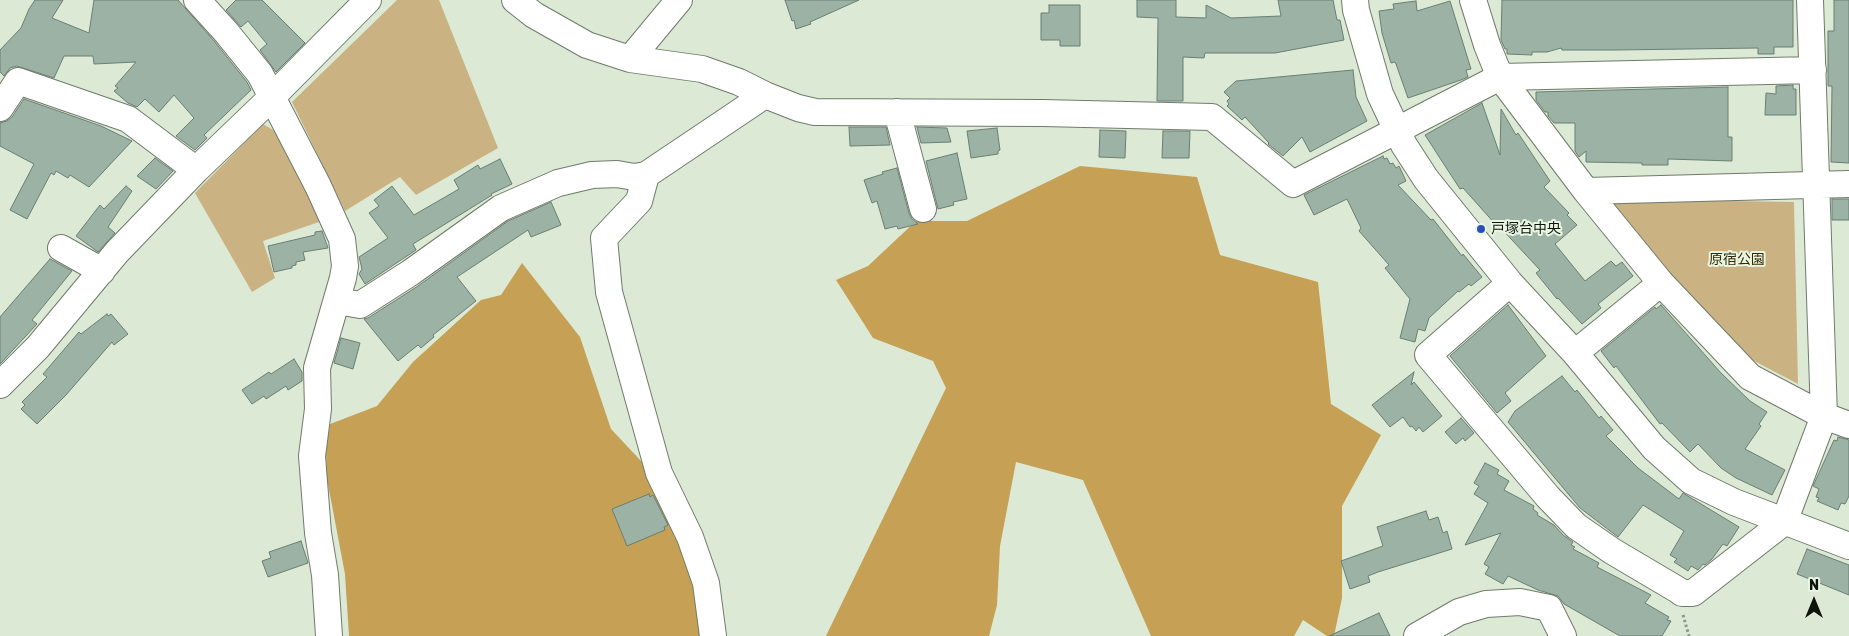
<!DOCTYPE html>
<meta charset="utf-8">
<style>
body{margin:0}
#map{position:relative;width:1849px;height:636px;overflow:hidden;background:#dbe9d5;font-family:Rubik,sans-serif}
canvas{display:block}
.north{position:absolute;left:1789px;top:576px;width:50px;height:50px;-webkit-text-stroke:4px #e8f6e2;paint-order:stroke;rotate:0deg;font-size:14px;font-weight:700;line-height:20px;text-align:center;color:#0f140d}
.north::after{content:'';display:block;margin:auto;width:18px;height:22px;background:#0f140d;clip-path:polygon(50% 0,100% 100%,50% 72%,0 100%)}
</style>
<div id="map">
<canvas width="1849" height="636"></canvas>
<div class="north">N</div>
</div>
<script>
const ctx = document.querySelector('canvas').getContext('2d');
ctx.lineJoin = 'round';
function fill(path, color) { ctx.fillStyle = color; ctx.fill(path, 'evenodd'); }
const shape = rows => new Path2D(rows.map(r => 'M' + r).join(''));
function strokePath(path, color, width, dash) { ctx.strokeStyle = color; ctx.lineWidth = width; ctx.lineCap = dash ? 'butt' : 'round'; ctx.setLineDash(dash || []); ctx.stroke(path); }
function drawText(font, color, halo, rows, align = 'center') {
  ctx.font = font + ' Rubik,"Noto Sans JP",sans-serif'; ctx.lineWidth = 4; ctx.setLineDash([]); ctx.textBaseline = 'middle'; ctx.strokeStyle = halo; ctx.fillStyle = color; for (const [text, x, y, turn = 0] of rows) {
    ctx.save(); ctx.translate(x, y); ctx.rotate((+turn || 0) * Math.PI / 180); ctx.textAlign = isNaN(turn) ? turn : align; if (halo) ctx.strokeText(text, 0, 0); ctx.fillText(text, 0, 0); ctx.restore();
  }
}
fill(shape([
 [397,0,439,0,498,148,416,195,400,177,345,211,292,102],
 [263,124,278,133,322,221,263,241,275,278,252,292,195,193],
 [1606,199,1794,202,1798,384,1739,353]
]), '#cbb282');
fill(shape([
 [1080,166,1197,177,1220,255,1318,282,1331,404,1381,435,1342,506,1342,598,1334,636,1327,636,1303,620,1294,636,1151,636,1083,480,1016,462,1000,546,997,605,989,636,826,636,946,388,933,361,873,338,836,280,868,266,916,221,967,221],
 [522,263,580,337,611,429,642,462,693,569,701,636,349,636,345,574,327,479,325,426,377,406,413,362,481,300,501,295]
]), '#c5a055');
const building = shape([
 [35,0,63,0,52,18,89,33,94,0,178,0,215,42,247,82,251,90,204,135,207,138,195,150,176,136,194,118,174,95,159,112,145,99,137,107,128,103,114,91,118,88,115,86,136,62,94,64,93,56,64,56,54,78,17,66,10,68,4,76,0,72,0,50,21,28,29,9,35,0],
 [236,0,262,0,305,43,276,72,260,50,267,44,248,21,241,27,226,10,236,0],
 [785,0,859,0,810,22,811,24,796,29,794,20,792,21,785,0],
 [1137,0,1176,0,1176,17,1206,18,1206,5,1231,18,1281,16,1278,0,1333,0,1337,20,1340,20,1344,40,1275,53,1205,53,1204,58,1183,57,1183,101,1157,101,1158,18,1137,17,1137,0],
 [1502,0,1793,0,1793,47,1774,47,1774,54,1758,54,1758,48,1616,50,1562,50,1561,48,1547,52,1532,52,1532,55,1507,54,1507,49,1505,49,1501,40,1502,0],
 [1834,0,1849,0,1849,163,1831,162,1832,86,1828,86,1828,31,1834,31,1834,0],
 [1416,1,1417,11,1450,1,1471,69,1466,70,1468,77,1461,80,1408,98,1396,64,1395,62,1391,63,1382,33,1379,11,1394,9,1393,4,1416,1],
 [1049,5,1080,5,1080,46,1060,46,1060,40,1041,40,1041,13,1049,13,1049,5],
 [1353,70,1356,97,1367,121,1310,152,1302,137,1283,156,1268,144,1269,143,1245,117,1242,120,1227,106,1229,104,1227,101,1230,98,1224,92,1236,81,1353,70],
 [1793,85,1793,89,1796,89,1796,115,1765,115,1766,93,1776,94,1776,86,1793,85],
 [1728,87,1728,137,1732,137,1732,161,1668,159,1668,165,1642,165,1642,163,1586,162,1586,151,1579,157,1575,151,1575,123,1554,123,1548,116,1548,112,1545,112,1536,100,1536,92,1728,87],
 [24,99,101,126,132,141,89,187,70,175,68,178,56,171,54,175,51,173,27,219,10,210,34,164,0,146,0,123,7,121,12,117,24,99],
 [1482,103,1500,155,1501,109,1516,135,1518,133,1550,181,1544,187,1569,213,1567,215,1577,225,1555,244,1585,281,1611,261,1616,266,1622,262,1633,276,1598,304,1601,308,1582,324,1558,298,1557,299,1536,273,1540,270,1498,225,1497,226,1463,188,1460,189,1425,135,1482,103],
 [849,127,886,127,890,145,850,146,849,127],
 [917,127,947,128,951,142,921,143,917,127],
 [997,128,1000,150,998,151,998,154,971,158,967,131,997,128],
 [1100,130,1126,131,1125,158,1099,157,1100,130],
 [1163,131,1190,131,1189,158,1162,158,1163,131],
 [957,153,967,199,953,202,954,205,938,209,926,161,957,153],
 [1383,156,1384,159,1387,158,1390,164,1393,163,1396,168,1399,166,1406,181,1398,185,1431,220,1433,219,1462,256,1463,254,1482,277,1471,286,1469,284,1459,292,1458,291,1429,318,1425,331,1418,329,1415,342,1400,338,1410,299,1385,268,1389,265,1359,231,1361,228,1347,199,1314,215,1304,195,1383,156],
 [155,158,173,171,156,189,137,176,155,158],
 [500,159,512,184,491,194,492,195,413,244,416,250,365,284,359,274,362,269,359,257,388,238,369,213,379,206,374,200,392,186,414,215,459,189,454,180,478,165,480,169,500,159],
 [897,168,909,213,912,219,918,224,898,229,897,226,885,229,877,201,872,203,864,180,883,174,882,172,897,168],
 [126,186,132,191,108,227,115,233,98,252,76,236,100,205,104,209,126,186],
 [1832,199,1849,199,1849,220,1832,220,1832,199],
 [551,202,561,225,531,237,528,230,457,277,476,301,433,335,434,337,421,348,418,345,398,361,364,319,368,318,418,286,508,221,551,202],
 [322,231,328,248,303,252,305,260,296,262,296,265,292,266,292,268,274,272,268,246,315,235,315,232,322,231],
 [50,259,72,271,32,320,37,324,0,364,0,317,50,259],
 [1508,305,1546,356,1505,393,1511,401,1497,413,1450,356,1508,305],
 [1661,305,1721,373,1750,401,1767,412,1759,424,1761,426,1745,449,1785,470,1772,495,1736,478,1721,468,1698,444,1690,452,1662,423,1660,424,1616,366,1614,368,1601,351,1655,307,1656,309,1661,305],
 [107,314,108,316,111,314,128,334,114,345,112,342,66,395,37,424,21,409,25,405,22,402,47,377,43,374,79,332,81,334,107,314],
 [341,338,360,343,353,369,334,363,341,338],
 [294,359,302,372,302,381,288,390,286,386,266,399,264,396,252,404,242,390,269,372,271,374,294,359],
 [1414,372,1411,385,1414,382,1442,416,1423,432,1419,427,1416,431,1412,426,1410,427,1403,417,1390,427,1372,405,1414,372],
 [1562,376,1575,392,1577,390,1599,418,1601,416,1613,430,1606,436,1638,468,1679,499,1683,493,1739,527,1727,546,1723,544,1712,559,1705,565,1703,564,1698,570,1691,566,1688,571,1674,562,1677,559,1670,555,1684,531,1643,505,1618,537,1580,508,1508,422,1515,411,1562,376],
 [1461,418,1474,433,1465,441,1463,438,1456,444,1445,432,1461,418],
 [1838,437,1849,440,1849,496,1845,504,1841,503,1838,510,1817,501,1819,498,1816,497,1819,489,1813,486,1834,440,1837,441,1838,437],
 [1485,463,1499,470,1497,474,1509,481,1504,490,1534,506,1533,509,1538,513,1537,515,1554,525,1563,535,1573,542,1571,545,1575,547,1573,549,1599,563,1597,567,1651,595,1645,603,1669,617,1667,620,1671,621,1662,636,1620,636,1564,604,1558,596,1538,590,1508,576,1503,584,1485,574,1489,567,1484,564,1501,533,1465,545,1488,503,1474,494,1479,486,1474,483,1485,463],
 [649,494,650,497,653,495,668,525,664,527,665,530,627,546,612,509,649,494],
 [1426,511,1429,520,1438,517,1443,533,1447,531,1452,549,1378,572,1368,576,1370,582,1350,589,1341,561,1383,546,1377,527,1426,511],
 [301,541,308,563,268,577,262,561,271,558,269,552,301,541],
 [1807,549,1849,565,1849,595,1797,574,1807,549],
 [1379,613,1390,636,1329,636,1379,613]
]);
fill(building, '#9bb2a5');
strokePath(building, '#697f73', 1);
const minor = shape([
 [197,0,226,32,260,74,318,186,342,239,345,266,343,278,317,368,318,409,312,456,318,533,325,575,329,636],
 [515,0,534,15,587,45,630,59,702,69,739,82,765,95,798,108,815,112,1042,113,1212,117,1293,184,1500,77,1813,70],
 [1355,0,1356,10,1380,94,1404,145,1426,179,1510,283,1575,353,1654,448,1691,481,1734,502,1849,546],
 [1473,0,1487,45,1500,77,1586,191,1661,283,1750,377,1824,416,1849,425],
 [630,59,679,0],
 [0,108,18,81,128,119,196,170],
 [897,112,923,209],
 [646,175,639,201,604,238,609,292,659,473,690,537,706,583,713,636],
 [1586,191,1849,184],
 [61,248,102,271],
 [1510,283,1428,355,1548,497,1576,526,1612,551,1678,590,1682,593,1693,593,1784,522,1824,416,1810,0],
 [337,301,360,305,410,273,501,208,558,183,592,175,617,174,634,177,646,175,765,95],
 [1575,353,1661,283],
 [0,385,38,347,117,252,196,170,271,98,368,0],
 [1417,636,1459,612,1486,604,1520,602,1549,608,1563,636]
]);
strokePath(minor, '#6f7b6a', 28);
strokePath(shape([
 [1683,615,1689,636]
]), '#8c9788', 3, [2.5, 2.5]);
strokePath(minor, '#fff', 26);
for (const [x, y, r, color] of [
 [1481,229,5,"#2b4fbe"]
]) { const dot = new Path2D(); dot.arc(x, y, r, 0, 2 * Math.PI); ctx.fillStyle = color; ctx.fill(dot); strokePath(dot, '#e8f6e2', 2); }
drawText('14px', '#0f140d', '#e8f6e2', [
 ["戸塚台中央",1491,229]
], 'left');
drawText('14px', '#372805', '#e8f6e2', [
 ["原宿公園",1737,260]
]);
</script>
